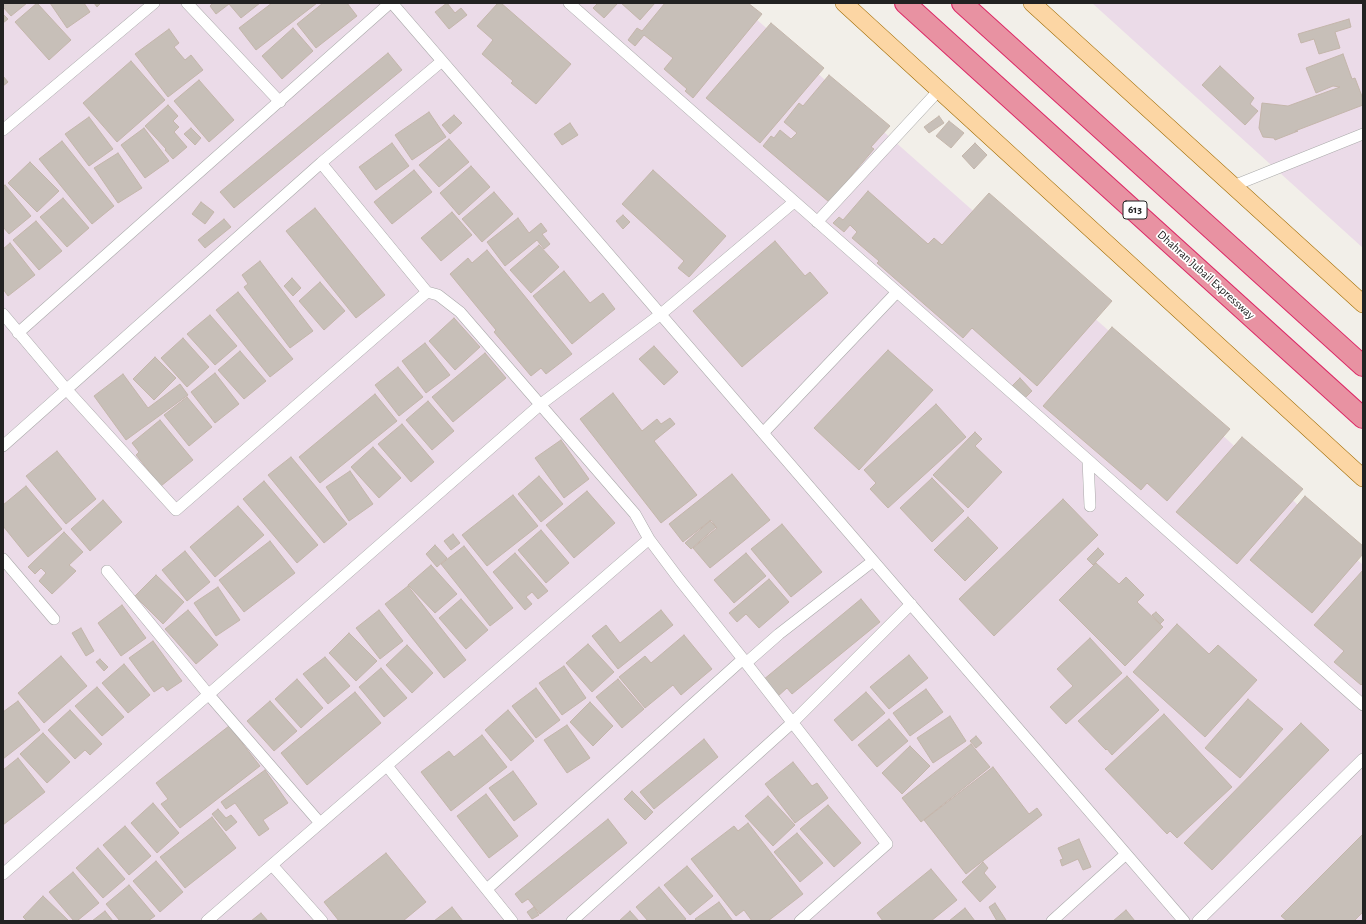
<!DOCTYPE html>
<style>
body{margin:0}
#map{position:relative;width:1366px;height:924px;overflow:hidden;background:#f2efe9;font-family:"Alegreya Sans",sans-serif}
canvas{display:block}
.frame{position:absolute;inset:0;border:4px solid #222;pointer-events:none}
</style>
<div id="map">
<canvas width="1366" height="924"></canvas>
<div class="frame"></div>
</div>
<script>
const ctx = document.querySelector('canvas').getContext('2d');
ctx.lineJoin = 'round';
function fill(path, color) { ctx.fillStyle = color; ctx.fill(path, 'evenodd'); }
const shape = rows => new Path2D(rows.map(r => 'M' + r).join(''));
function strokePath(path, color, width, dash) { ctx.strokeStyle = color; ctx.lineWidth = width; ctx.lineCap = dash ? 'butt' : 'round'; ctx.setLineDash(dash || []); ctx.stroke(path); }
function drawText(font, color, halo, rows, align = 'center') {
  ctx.font = font + ' "Alegreya Sans",sans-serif'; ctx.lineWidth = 3.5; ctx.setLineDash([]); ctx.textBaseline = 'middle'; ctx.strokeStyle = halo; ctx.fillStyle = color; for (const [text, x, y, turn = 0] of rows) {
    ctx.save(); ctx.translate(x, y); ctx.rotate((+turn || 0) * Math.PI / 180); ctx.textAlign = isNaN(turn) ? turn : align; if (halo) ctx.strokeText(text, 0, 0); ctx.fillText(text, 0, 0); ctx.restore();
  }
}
fill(shape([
 [3,3,738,3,1126,346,1363,565,1363,921,3,921],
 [1092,3,1363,3,1363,248]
]), '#ebdbe8');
const building = shape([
 [3,3,27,3,11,16,3,7,3,3],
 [37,3,71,40,49,60,15,22,37,3],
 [50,3,84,3,90,12,67,28,50,3],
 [94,3,101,3,97,7,94,3],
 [213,3,260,3,241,18,229,4,216,14,210,6,213,3],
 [272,3,317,3,256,50,239,28,272,3],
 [323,3,347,3,357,16,316,48,297,24,323,3],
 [447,3,455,13,461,8,467,15,449,29,435,12,447,3],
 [498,3,501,3,571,64,536,104,511,83,513,81,482,54,493,40,477,26,498,3],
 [598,3,618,3,604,18,593,8,598,3],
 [621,3,655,3,640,20,621,3],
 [665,3,748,3,762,14,693,98,685,91,687,89,664,69,673,58,644,35,635,46,628,40,637,28,642,31,665,3],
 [3,14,8,19,3,23,3,14],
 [1349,19,1351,27,1335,32,1340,48,1319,54,1314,39,1301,43,1298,34,1349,19],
 [771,23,824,68,760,143,706,98,771,23],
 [293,28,313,51,282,79,262,56,293,28],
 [169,29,179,43,174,47,185,60,191,55,203,70,168,97,135,54,169,29],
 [388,53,402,70,234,208,220,192,388,53],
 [1343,54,1352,79,1355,78,1363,99,1363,105,1295,131,1298,131,1275,140,1274,138,1263,137,1259,128,1262,103,1288,106,1340,87,1333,86,1316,93,1306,68,1343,54],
 [131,61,165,100,117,142,83,103,131,61],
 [1220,66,1254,98,1250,104,1258,111,1245,125,1202,85,1220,66],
 [829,75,890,126,871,147,874,149,829,202,763,146,771,136,774,138,780,130,791,139,797,133,784,122,799,103,803,106,829,75],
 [3,76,8,82,3,86,3,76],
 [199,80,234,120,209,142,174,101,199,80],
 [168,105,178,116,173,121,179,127,174,132,187,147,173,159,165,150,166,149,145,126,168,105],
 [429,112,446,137,412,160,395,135,429,112],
 [454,115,462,123,450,134,442,125,454,115],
 [939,116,944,123,929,133,924,127,939,116],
 [89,117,113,149,89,166,65,134,89,117],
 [949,121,964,133,951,148,936,136,949,121],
 [570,123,578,135,562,145,554,134,570,123],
 [144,128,169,161,145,178,121,145,144,128],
 [191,128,201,138,195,145,184,134,191,128],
 [449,139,469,162,439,187,419,165,449,139],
 [62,141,114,206,92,224,39,159,62,141],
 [392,143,409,166,376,190,359,167,392,143],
 [975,143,987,155,974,169,962,156,975,143],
 [118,153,142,188,118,203,94,168,118,153],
 [30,162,59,191,37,212,8,183,30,162],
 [471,166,490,187,459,215,440,193,471,166],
 [414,170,432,192,392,224,374,202,414,170],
 [653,170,726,236,689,277,678,268,684,261,622,204,653,170],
 [5,185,31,216,9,234,3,227,3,187,5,185],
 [868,191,928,244,934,238,942,245,989,193,1112,301,1037,386,972,328,963,338,877,263,879,261,852,238,857,232,850,225,844,232,833,223,839,217,843,220,868,191],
 [494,192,513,214,482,242,462,219,494,192],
 [63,198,89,228,67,247,40,217,63,198],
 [201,202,214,212,205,224,192,214,201,202],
 [315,208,385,295,356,318,286,231,315,208],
 [452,212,472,235,441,261,421,238,452,212],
 [623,215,630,222,623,229,616,221,623,215],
 [518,218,529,233,541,223,547,231,542,234,550,244,544,249,537,240,505,266,487,242,518,218],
 [224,219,231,227,205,248,198,240,224,219],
 [36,221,62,251,39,270,13,240,36,221],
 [775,241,805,276,810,272,828,293,742,367,693,311,775,241],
 [10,243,35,275,8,296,3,289,3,249,10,243],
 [539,245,559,267,531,293,510,270,539,245],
 [487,250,572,354,546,374,541,368,531,376,494,332,496,330,450,274,468,258,472,263,487,250],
 [260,261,313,331,290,348,244,287,248,284,242,275,260,261],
 [564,271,590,303,603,293,615,309,572,344,533,296,564,271],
 [292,278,301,288,293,296,284,286,292,278],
 [320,282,345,311,324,330,299,301,320,282],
 [238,292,293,359,270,377,216,310,238,292],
 [210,315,237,346,215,365,187,334,210,315],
 [454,318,480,347,455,370,429,341,454,318],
 [1112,327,1230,429,1167,501,1147,483,1141,490,1043,406,1112,327],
 [183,338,209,367,187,387,161,358,183,338],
 [425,343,450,375,426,393,402,361,425,343],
 [654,346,678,372,664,385,639,359,654,346],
 [888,350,933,390,859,470,814,428,888,350],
 [240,351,266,381,244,399,218,370,240,351],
 [485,353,506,378,453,422,432,397,485,353],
 [155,357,176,378,154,400,133,379,155,357],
 [398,367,423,397,399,416,375,385,398,367],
 [215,373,239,404,215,423,191,392,215,373],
 [123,374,148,408,180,384,188,395,126,440,94,396,123,374],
 [1020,378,1032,391,1024,399,1011,387,1020,378],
 [613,393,642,431,657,419,661,424,670,418,675,424,654,441,697,495,661,523,580,419,613,393],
 [375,394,397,421,320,483,299,457,375,394],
 [187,397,212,427,189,446,164,415,187,397],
 [428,401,454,431,432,450,406,420,428,401],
 [936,404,966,437,888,508,870,489,876,483,864,470,936,404],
 [160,420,193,460,161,486,136,455,139,452,132,443,160,420],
 [402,424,434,462,411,482,378,444,402,424],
 [975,432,982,439,975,446,1002,472,968,508,933,475,975,432],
 [1242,437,1303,489,1237,564,1176,512,1242,437],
 [561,440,589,479,564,498,535,458,561,440],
 [373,447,401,478,379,498,351,467,373,447],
 [57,451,96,499,66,524,26,476,57,451],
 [291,457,347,524,324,543,268,475,291,457],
 [350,471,373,504,349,521,326,487,350,471],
 [732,474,770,520,710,568,693,548,717,528,711,520,683,542,669,524,732,474],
 [539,476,563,504,541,522,518,494,539,476],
 [932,478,964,511,932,542,900,508,932,478],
 [264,481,318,545,297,563,243,499,264,481],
 [26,486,62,529,28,557,3,526,3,505,26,486],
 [587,491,615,523,574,558,546,525,587,491],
 [513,495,538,526,487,566,462,535,513,495],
 [1305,496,1363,546,1363,554,1312,613,1250,560,1305,496],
 [1063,499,1098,535,994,636,959,599,1063,499],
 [103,500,122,522,90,551,71,529,103,500],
 [238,506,264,535,215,577,190,547,238,506],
 [968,517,998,548,965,581,934,550,968,517],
 [710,521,716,527,691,549,685,543,710,521],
 [782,524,822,572,791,597,751,549,782,524],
 [541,530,569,563,546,583,518,550,541,530],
 [64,532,83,552,69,565,76,571,52,594,39,581,46,573,41,568,35,574,28,567,64,532],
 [453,534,460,543,451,550,444,541,453,534],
 [270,541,295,573,244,612,219,580,270,541],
 [435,545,447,558,437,567,426,554,435,545],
 [464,546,513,608,490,626,441,564,464,546],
 [1098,548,1104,554,1093,565,1087,559,1098,548],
 [185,551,210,582,187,601,162,570,185,551],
 [515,553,548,591,538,599,532,592,526,597,532,604,525,610,493,572,515,553],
 [746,553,766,576,734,603,714,580,746,553],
 [1096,563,1119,584,1126,577,1144,595,1137,602,1163,627,1125,666,1059,600,1096,563],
 [431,565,457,594,435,613,408,585,431,565],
 [1363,570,1363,683,1361,685,1334,662,1344,651,1314,625,1363,570],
 [156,575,184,602,163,624,135,596,156,575],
 [769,579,789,602,759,628,746,614,737,622,729,613,769,579],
 [408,586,466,660,444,678,385,604,408,586],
 [218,587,240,620,216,636,194,603,218,587],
 [461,599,488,630,466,649,439,618,461,599],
 [861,599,880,622,792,694,787,688,777,697,763,680,861,599],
 [122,605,146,638,121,656,98,623,122,605],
 [188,610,218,645,196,664,165,629,188,610],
 [379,610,403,641,380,659,356,628,379,610],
 [661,610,673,625,618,669,592,636,606,625,620,643,661,610],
 [1156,612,1164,620,1160,624,1152,615,1156,612],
 [1177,624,1209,654,1218,645,1257,680,1205,737,1133,672,1177,624],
 [81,628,94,651,86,656,72,633,81,628],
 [349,633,377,661,356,681,329,653,349,633],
 [684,635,712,669,681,695,673,685,645,708,619,677,645,656,651,663,684,635],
 [1090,638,1122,673,1066,724,1050,707,1073,686,1057,669,1090,638],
 [153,641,182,681,167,691,163,686,154,692,129,658,153,641],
 [588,644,614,672,592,692,566,663,588,644],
 [407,645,433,673,412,693,386,665,407,645],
 [909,655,928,678,889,709,870,687,909,655],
 [61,656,87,686,44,723,18,693,61,656],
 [325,657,350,686,328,704,303,674,325,657],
 [100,659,108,667,104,671,96,662,100,659],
 [124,664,150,695,128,713,102,683,124,664],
 [564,666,586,698,562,715,539,683,564,666],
 [381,668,407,698,384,717,359,687,381,668],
 [1127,676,1159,710,1112,755,1107,749,1106,750,1078,721,1127,676],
 [297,679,323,708,301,728,275,699,297,679],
 [618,679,644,709,622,728,596,697,618,679],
 [97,687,124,717,102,736,75,706,97,687],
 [536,688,560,720,536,738,512,706,536,688],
 [926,689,943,712,910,736,893,713,926,689],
 [355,692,381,723,307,785,281,753,355,692],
 [866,692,885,713,852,741,834,720,866,692],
 [1248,699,1283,729,1240,778,1205,748,1248,699],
 [18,701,40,730,3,759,3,712,18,701],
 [270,701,297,731,274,751,247,721,270,701],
 [590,702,613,726,593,746,570,722,590,702],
 [70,710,102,744,90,755,85,750,75,759,48,730,70,710],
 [508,710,534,741,511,761,485,730,508,710],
 [1164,714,1232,787,1177,838,1170,831,1167,834,1105,769,1164,714],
 [950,716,966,741,933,763,917,738,950,716],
 [889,719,908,741,877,767,858,745,889,719],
 [1301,723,1329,750,1212,870,1184,843,1301,723],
 [567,725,590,758,567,773,544,740,567,725],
 [229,726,260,766,180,828,161,804,168,799,156,783,229,726],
 [43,733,70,762,47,783,20,754,43,733],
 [482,735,507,767,451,811,421,772,449,751,454,757,482,735],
 [976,736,982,743,976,748,970,741,976,736],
 [704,739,718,757,654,809,640,792,704,739],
 [971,744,990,767,921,822,902,798,971,744],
 [910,746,930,766,902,794,882,773,910,746],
 [18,758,45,792,3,825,3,770,18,758],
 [793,762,812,786,817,783,828,798,795,823,765,784,793,762],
 [993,767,1029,814,1037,808,1042,815,966,874,924,820,993,767],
 [265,770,288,803,263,820,269,829,259,836,235,803,226,809,221,802,265,770],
 [513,771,537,804,514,821,489,788,513,771],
 [632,791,653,812,645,820,624,799,632,791],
 [486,794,518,836,489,858,457,816,486,794],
 [768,796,795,825,773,846,745,816,768,796],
 [153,803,179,833,157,853,131,823,153,803],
 [828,805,861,843,834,867,800,829,828,805],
 [218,809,226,818,231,815,237,822,226,831,212,814,218,809],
 [212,817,236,848,185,888,160,857,212,817],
 [608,819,627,843,540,914,528,899,522,903,515,894,608,819],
 [748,823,803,894,768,921,752,921,744,910,736,916,691,859,734,826,738,831,748,823],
 [125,826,151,856,129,875,103,845,125,826],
 [797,833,823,863,800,882,774,852,797,833],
 [1363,834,1363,912,1354,921,1287,921,1281,916,1363,834],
 [1079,839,1091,867,1083,870,1078,859,1062,866,1060,860,1063,859,1058,848,1079,839],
 [98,848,125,879,103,898,76,868,98,848],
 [386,853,426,902,403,921,339,921,324,902,386,853],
 [156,861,183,892,160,912,133,881,156,861],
 [983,862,988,868,984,873,996,887,980,902,962,882,983,862],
 [687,866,713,896,690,915,664,885,687,866],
 [931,869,957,900,931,921,883,921,877,913,931,869],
 [73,872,99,903,77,921,74,921,49,892,73,872],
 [129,885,155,916,148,921,120,921,106,904,129,885],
 [659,887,686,919,683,921,648,921,636,907,659,887],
 [43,896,69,921,27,921,23,917,43,896],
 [719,902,733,921,697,921,695,919,719,902],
 [995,903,1006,920,1005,921,997,921,989,907,995,903],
 [452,907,463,921,434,921,452,907],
 [534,907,539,915,532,919,527,912,534,907],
 [965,908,975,921,949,921,965,908],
 [1126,910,1135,921,1113,921,1126,910],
 [105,911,113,921,92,921,105,911],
 [630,911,639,921,619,921,630,911],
 [261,913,268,921,251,921,261,913]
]);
fill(building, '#c7bfb8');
strokePath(building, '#c4b6ab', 1);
const street = shape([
 [187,3,280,102],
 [392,3,1184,921],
 [569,3,1088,460,1363,705],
 [3,130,154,3],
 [1233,186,1363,134],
 [817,222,940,89],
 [427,292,438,295,460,312,635,514,649,539],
 [3,314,67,390,176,510,427,292,321,163],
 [18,333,390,3],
 [763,433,897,292],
 [3,446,321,163,442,61],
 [1088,460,1090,506],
 [3,559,54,619],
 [107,571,209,695,320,823],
 [746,663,779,634,873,561],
 [387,766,512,921],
 [272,865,322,921],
 [3,874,541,404,661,314,794,202],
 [487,889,743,659],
 [207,921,649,539,679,579,743,659,887,844,800,921],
 [572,921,793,722,911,604],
 [1052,921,1126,854],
 [1198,921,1363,759]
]);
const primary = shape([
 [844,3,1363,478],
 [1032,3,1363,304]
]);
const highway = shape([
 [905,3,1363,418],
 [962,3,1363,366]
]);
strokePath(street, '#a9a9a9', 12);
strokePath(primary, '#a06b00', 18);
strokePath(highway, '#dc2a67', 22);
strokePath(street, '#fff', 11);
strokePath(primary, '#fcd6a4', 17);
strokePath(highway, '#e892a2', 20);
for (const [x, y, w] of [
 [1135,210,24]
]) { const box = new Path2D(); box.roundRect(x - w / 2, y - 9, w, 18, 3); ctx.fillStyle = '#fff'; ctx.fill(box); strokePath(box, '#222', 1); }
drawText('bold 11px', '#222', null, [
 ["613",1135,210]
]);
drawText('12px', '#222', '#fff', [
 ["Dhahran Jubail Expressway",1206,275,42]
]);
</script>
